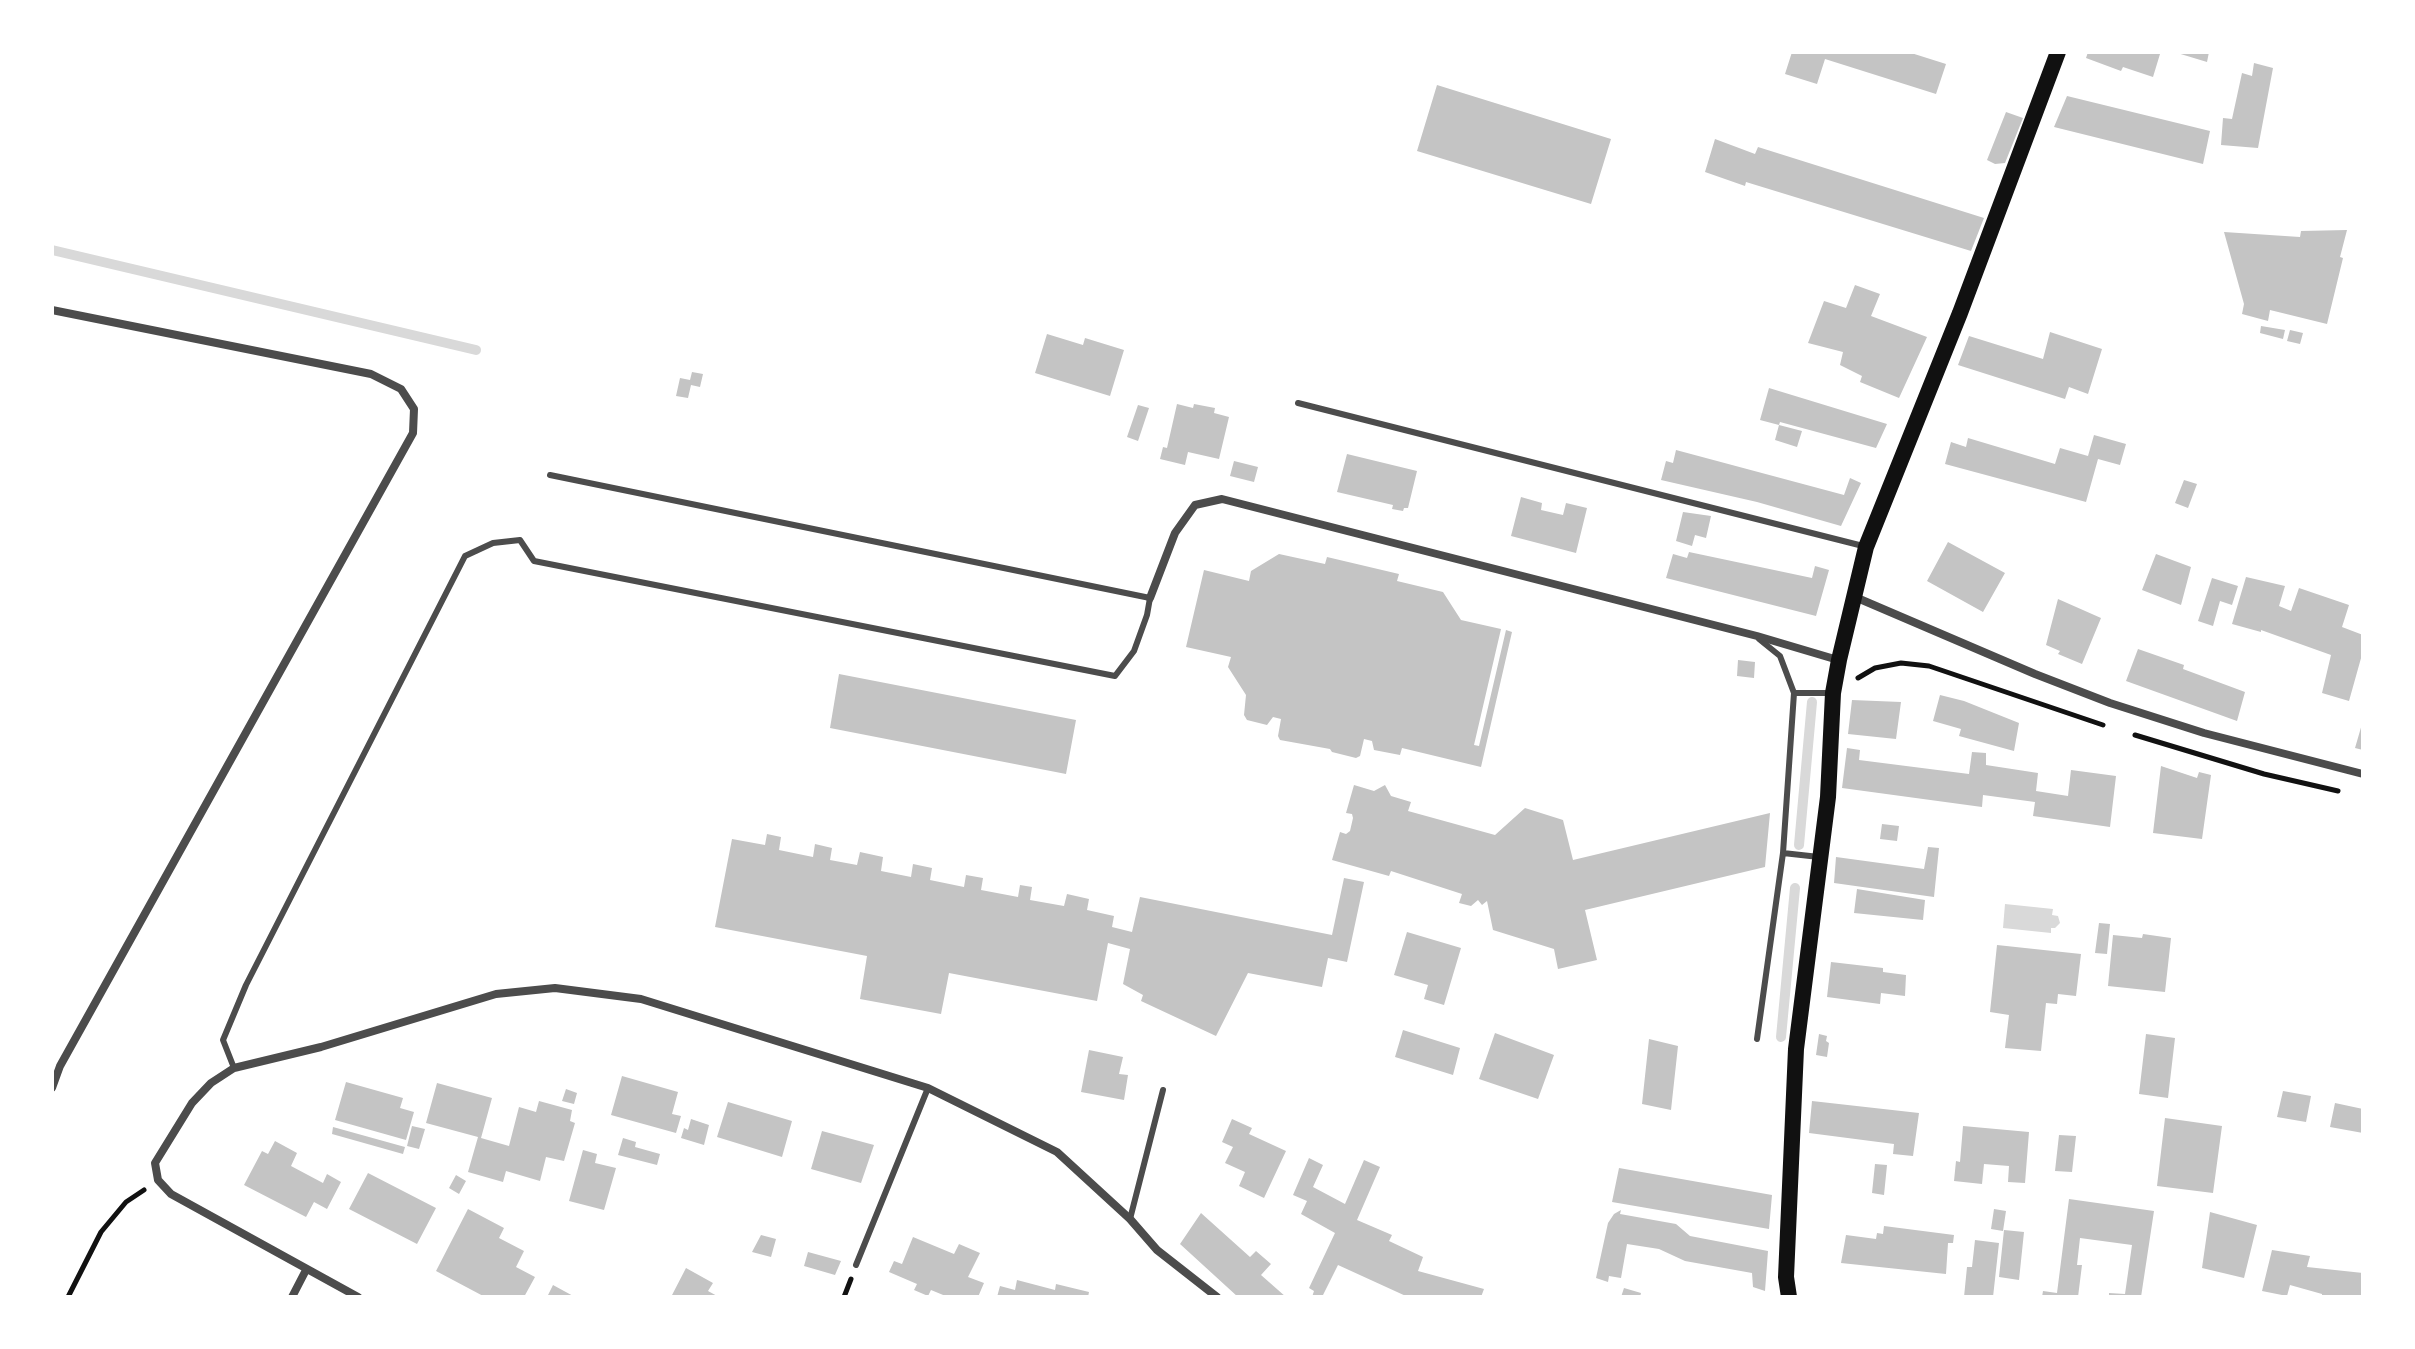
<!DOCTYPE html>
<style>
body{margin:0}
#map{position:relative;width:2415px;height:1349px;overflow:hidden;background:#fff;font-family:"Work Sans",sans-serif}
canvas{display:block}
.frame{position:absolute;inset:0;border:54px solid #fff;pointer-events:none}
</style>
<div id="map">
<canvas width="2415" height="1349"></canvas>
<div class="frame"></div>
</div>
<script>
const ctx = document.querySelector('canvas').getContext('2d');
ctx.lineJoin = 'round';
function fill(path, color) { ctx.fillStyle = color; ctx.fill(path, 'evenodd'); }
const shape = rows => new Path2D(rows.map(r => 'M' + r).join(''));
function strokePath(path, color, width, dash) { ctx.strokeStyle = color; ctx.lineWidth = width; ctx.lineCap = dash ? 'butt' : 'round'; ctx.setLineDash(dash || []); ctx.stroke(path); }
fill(shape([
 [2005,904,2053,909,2052,915,2058,916,2060,923,2055,928,2051,928,2051,933,2003,928]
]), '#d9d9d9');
strokePath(shape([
 [52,250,476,350],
 [1799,845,1812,702],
 [1781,1037,1795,888]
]), '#d9d9d9', 10);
fill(shape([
 [1792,52,1908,52,1946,64,1936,94,1825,59,1817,84,1785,74],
 [2088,52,2152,52,2160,54,2153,77,2123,67,2121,71,2086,58],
 [2174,52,2209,52,2207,62],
 [2254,63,2273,68,2258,148,2221,145,2223,118,2232,119,2242,73,2252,76],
 [1437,85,1611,139,1591,204,1417,151],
 [2067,96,2210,131,2203,164,2054,127],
 [2006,112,2023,118,2005,163,1995,164,1987,160],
 [1715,139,1755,154,1758,147,1984,218,1971,251,1746,182,1745,186,1705,172],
 [2347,230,2340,257,2343,258,2327,324,2270,310,2268,321,2242,314,2244,304,2224,232,2300,237,2301,231],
 [1855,285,1880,294,1871,316,1927,337,1899,398,1860,382,1862,376,1840,365,1843,352,1808,343,1824,301,1846,308],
 [2261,326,2285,330,2283,339,2260,333],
 [2290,330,2303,333,2300,344,2287,341],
 [2050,332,2102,349,2088,394,2069,387,2065,399,1958,365,1969,336,2043,359],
 [1047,334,1083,345,1085,338,1124,350,1110,396,1035,373],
 [692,372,703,374,700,387,691,385,688,398,676,396,680,378,690,380],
 [1769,388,1887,424,1876,448,1780,422,1779,425,1760,420],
 [1177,404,1193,408,1194,404,1215,408,1214,413,1229,417,1219,459,1188,452,1185,465,1160,459,1163,447,1167,448],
 [1138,405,1149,408,1138,441,1127,437],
 [1779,425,1802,431,1797,447,1775,440],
 [2094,435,2126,444,2120,465,2098,459,2086,502,1945,464,1951,442,1966,447,1968,438,2055,464,2060,448,2088,456],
 [1676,450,1844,495,1850,478,1861,483,1841,526,1757,502,1661,480,1666,461,1673,463],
 [1347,454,1417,471,1408,508,1404,508,1403,511,1392,509,1393,505,1337,492],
 [1234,461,1258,467,1254,482,1230,476],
 [2184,480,2197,484,2188,508,2175,503],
 [1521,497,1542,503,1541,510,1563,515,1566,503,1587,508,1576,553,1511,536],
 [1683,512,1711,516,1706,538,1695,535,1692,546,1676,541],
 [1948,542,2005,573,1983,612,1927,581],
 [1689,552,1812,578,1815,566,1829,570,1816,616,1666,578,1673,554,1687,558],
 [1279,554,1325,564,1327,557,1399,574,1397,581,1443,592,1461,620,1501,629,1474,745,1479,746,1506,630,1512,632,1481,767,1402,748,1400,755,1374,750,1372,741,1364,739,1360,756,1356,758,1332,752,1330,749,1280,740,1278,736,1281,719,1273,717,1267,725,1247,720,1244,715,1246,695,1228,667,1231,657,1186,647,1204,570,1249,581,1251,571],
 [2156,554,2191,567,2181,605,2142,590],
 [2246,577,2285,586,2279,606,2291,611,2299,588,2349,605,2342,627,2363,635,2363,651,2349,701,2322,693,2331,655,2261,630,2261,632,2232,624],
 [2212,578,2238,586,2232,605,2220,601,2213,626,2198,621],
 [2058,599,2101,618,2082,664,2058,654,2060,651,2046,645],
 [2138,649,2184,665,2183,669,2245,692,2237,721,2126,681],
 [1738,660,1755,662,1754,678,1737,676],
 [839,674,1076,720,1066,774,830,728],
 [1940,695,1964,701,2019,723,2014,751,1959,736,1961,729,1933,721],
 [1852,700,1901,702,1896,739,1848,734],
 [2362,724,2363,724,2363,750,2355,748],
 [1847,748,1860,750,1859,760,1969,774,1972,752,1986,753,1986,765,2038,773,2036,791,2068,796,2071,770,2116,776,2110,827,2033,816,2035,802,1983,795,1982,807,1842,788],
 [2161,766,2197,778,2199,772,2211,775,2202,839,2153,833],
 [1354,785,1374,791,1385,785,1391,796,1411,802,1408,811,1495,835,1525,808,1563,820,1573,860,1770,813,1765,867,1585,910,1597,960,1558,969,1554,949,1493,930,1487,901,1482,905,1478,900,1471,906,1459,903,1462,894,1391,871,1389,876,1332,860,1340,832,1346,834,1350,831,1353,818,1352,814,1346,813],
 [1882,824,1899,826,1897,841,1880,839],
 [767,834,781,837,779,850,813,857,815,844,832,848,830,860,857,865,860,852,883,857,881,871,911,877,913,864,932,868,930,880,964,887,966,875,983,878,981,890,1018,897,1020,885,1032,887,1030,900,1064,906,1067,894,1089,899,1087,910,1114,916,1112,927,1132,932,1140,897,1332,935,1344,878,1364,882,1347,962,1328,958,1322,987,1248,973,1216,1036,1141,1001,1143,995,1123,984,1130,949,1108,943,1097,1001,949,973,941,1014,860,999,867,956,715,927,732,839,765,845],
 [1928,847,1939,848,1934,897,1834,883,1836,857,1924,869],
 [1857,889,1925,900,1923,920,1854,913],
 [2099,923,2110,924,2107,954,2095,953],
 [1407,932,1461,948,1444,1005,1424,999,1428,985,1394,975],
 [2143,934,2171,938,2165,992,2108,986,2113,935,2142,938],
 [1997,945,2081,954,2076,996,2058,994,2057,1004,2046,1003,2041,1051,2005,1048,2009,1015,1990,1012],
 [1831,962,1883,968,1883,972,1906,975,1905,996,1881,993,1880,1004,1827,997],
 [1403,1030,1460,1048,1453,1075,1395,1057],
 [1495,1033,1554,1055,1538,1099,1479,1079],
 [1819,1034,1827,1036,1826,1041,1829,1043,1827,1057,1816,1055],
 [2146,1034,2175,1038,2168,1098,2139,1094],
 [1649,1039,1678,1046,1671,1110,1642,1104],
 [1089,1050,1123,1057,1119,1074,1128,1075,1124,1100,1081,1092],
 [622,1076,678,1092,672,1114,681,1116,676,1133,611,1115],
 [346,1082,403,1098,400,1108,414,1112,406,1140,335,1120],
 [437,1083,492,1098,481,1138,509,1146,519,1107,536,1112,539,1101,572,1110,570,1121,575,1123,564,1161,546,1157,540,1181,506,1171,503,1182,468,1172,478,1137,426,1123],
 [566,1089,577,1093,574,1104,562,1101],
 [2283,1091,2311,1096,2306,1122,2277,1117],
 [1812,1101,1919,1113,1913,1156,1893,1154,1894,1144,1809,1133],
 [728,1102,792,1121,782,1157,717,1137],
 [2335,1103,2363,1109,2363,1133,2330,1127],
 [2165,1118,2222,1126,2213,1193,2157,1186],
 [691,1119,709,1125,704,1145,681,1138,684,1128,688,1130],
 [1232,1119,1252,1128,1249,1134,1286,1151,1264,1198,1239,1186,1245,1172,1225,1163,1233,1147,1222,1142],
 [412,1126,425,1129,419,1149,407,1146],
 [1963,1126,2029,1132,2025,1183,2008,1182,2009,1166,1984,1164,1982,1184,1954,1181,1956,1161,1960,1162],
 [333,1127,405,1147,403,1154,332,1134],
 [822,1131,874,1145,861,1183,811,1169],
 [2059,1135,2076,1136,2072,1172,2055,1171],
 [623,1138,636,1142,635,1147,660,1154,657,1165,618,1155],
 [275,1141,297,1153,291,1166,323,1183,327,1174,341,1182,327,1209,314,1202,306,1217,244,1185,262,1151,268,1154],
 [583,1150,597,1154,595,1163,616,1168,604,1210,569,1201],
 [1309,1158,1323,1165,1313,1187,1345,1204,1364,1160,1380,1167,1357,1220,1392,1235,1389,1241,1423,1257,1418,1271,1484,1289,1481,1297,1408,1297,1338,1265,1322,1297,1312,1297,1314,1291,1309,1288,1335,1233,1301,1214,1307,1201,1293,1195],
 [1875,1164,1887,1165,1884,1195,1872,1193],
 [1619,1168,1772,1195,1769,1229,1612,1202],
 [368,1173,436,1208,417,1244,349,1209],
 [456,1175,466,1181,459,1194,449,1188],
 [2069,1199,2154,1211,2141,1297,2109,1297,2109,1293,2125,1294,2132,1245,2080,1238,2077,1265,2082,1265,2078,1297,2042,1297,2043,1291,2057,1293],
 [468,1209,504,1228,499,1238,524,1251,516,1267,535,1277,524,1297,485,1297,436,1271],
 [1994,1209,2006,1211,2003,1231,1991,1229],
 [1621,1210,1620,1214,1676,1224,1690,1236,1768,1251,1765,1291,1753,1287,1752,1273,1685,1261,1659,1249,1627,1244,1621,1278,1609,1276,1608,1282,1596,1278,1608,1223,1614,1214],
 [2210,1212,2257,1225,2244,1278,2202,1268],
 [1201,1213,1250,1257,1256,1251,1271,1264,1261,1275,1286,1297,1238,1297,1180,1244],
 [1884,1226,1954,1235,1953,1243,1948,1243,1946,1274,1841,1263,1846,1235,1876,1239,1877,1233,1883,1234],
 [2004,1230,2024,1232,2019,1280,1999,1277],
 [761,1235,776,1239,771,1257,752,1252],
 [913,1237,954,1254,959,1244,980,1253,968,1277,984,1283,978,1297,948,1297,931,1290,928,1296,914,1290,917,1284,889,1272,894,1261,902,1264],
 [1975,1240,1999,1243,1993,1297,1964,1297,1967,1267,1972,1267],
 [2272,1250,2310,1256,2307,1267,2363,1273,2363,1297,2322,1297,2322,1294,2290,1285,2287,1296,2262,1291],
 [808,1252,841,1261,835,1275,804,1266],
 [686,1268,713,1283,708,1291,719,1297,671,1297],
 [1017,1280,1055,1290,1056,1284,1089,1292,1088,1297,997,1297,1000,1286,1015,1290],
 [553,1285,575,1297,547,1297],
 [1624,1288,1641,1293,1640,1297,1621,1297]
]), '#c4c4c4');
strokePath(shape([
 [1858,678,1875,668,1901,663,1929,666,2103,725],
 [2135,735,2264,774,2338,791],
 [68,1297,101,1232,126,1202,144,1190],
 [844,1297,851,1279]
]), '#111', 5);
strokePath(shape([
 [1298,403,1863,546],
 [1794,693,1830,693],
 [1783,853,1819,857],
 [1757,1039,1783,853,1794,693,1780,656,1759,639],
 [234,1068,223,1040,246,985,465,556,493,543,520,540,534,561,1115,676,1134,651,1147,615,1150,598,550,475],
 [1130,1219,1163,1090],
 [856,1265,928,1088]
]), '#4c4c4c', 6);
strokePath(shape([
 [52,310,371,374,401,389,414,409,413,433,60,1066,52,1088],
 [1855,597,2035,674,2110,703,2204,733,2363,774],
 [1150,598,1175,533,1195,505,1222,499,1757,636,1838,660],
 [292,1297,306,1270],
 [358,1297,171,1194,158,1180,155,1163,192,1103,211,1083,234,1068,321,1047,496,994,555,988,641,999,928,1088,1057,1152,1130,1219,1157,1250,1217,1297]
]), '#4c4c4c', 8);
strokePath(shape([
 [1789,1297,1786,1277,1796,1049,1828,797,1833,693,1839,660,1866,547,1960,313,2058,52]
]), '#111', 16);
</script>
